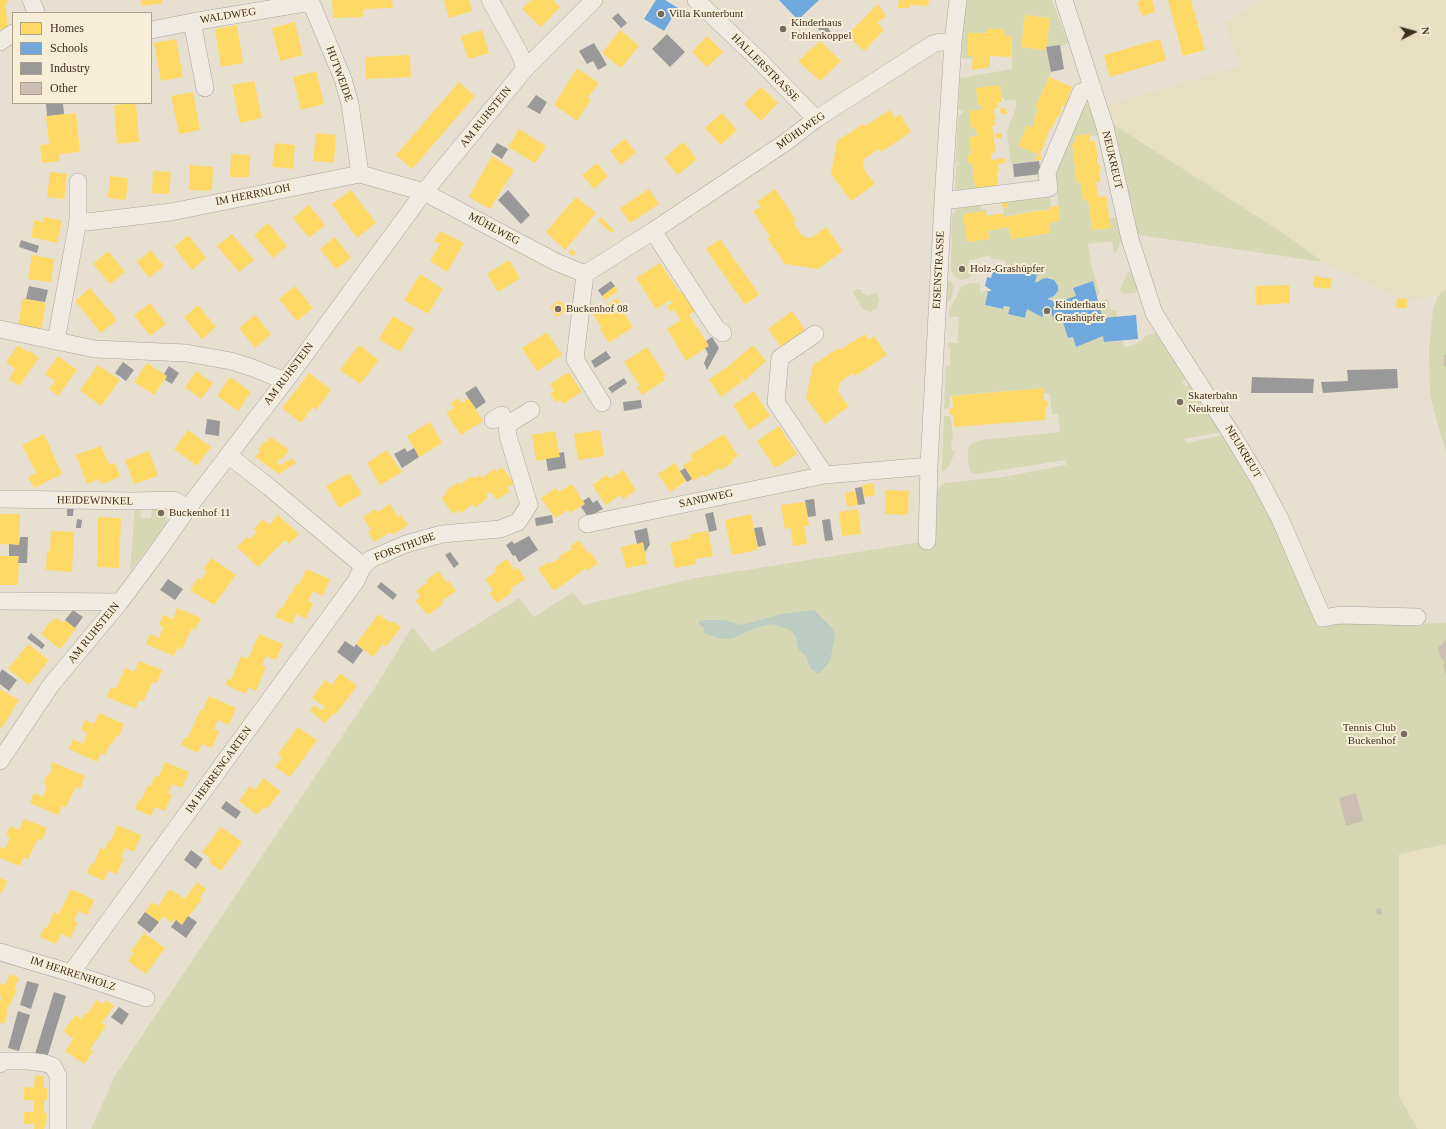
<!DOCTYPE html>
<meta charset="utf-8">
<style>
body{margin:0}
#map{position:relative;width:1446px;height:1129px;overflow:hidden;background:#e7e0d1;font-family:Georgia,serif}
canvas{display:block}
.legend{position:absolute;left:12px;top:12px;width:140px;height:92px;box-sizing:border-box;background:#f7eed8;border:1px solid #ada18e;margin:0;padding:5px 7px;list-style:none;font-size:12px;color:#3d2e20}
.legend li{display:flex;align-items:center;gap:8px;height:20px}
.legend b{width:20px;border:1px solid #ada18e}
.north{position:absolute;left:1394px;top:12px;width:40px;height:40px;-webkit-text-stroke:3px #f7eed8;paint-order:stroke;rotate:84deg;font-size:11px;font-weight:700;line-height:16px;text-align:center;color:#3d2e20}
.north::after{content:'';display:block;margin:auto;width:14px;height:18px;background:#3d2e20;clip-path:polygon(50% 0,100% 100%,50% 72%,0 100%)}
</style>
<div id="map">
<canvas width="1446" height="1129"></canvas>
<ul class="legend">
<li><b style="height:11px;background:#ffd966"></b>Homes</li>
<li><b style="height:11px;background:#6fa8dc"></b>Schools</li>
<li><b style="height:11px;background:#999"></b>Industry</li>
<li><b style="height:11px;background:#cbbfb2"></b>Other</li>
</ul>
<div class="north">N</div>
</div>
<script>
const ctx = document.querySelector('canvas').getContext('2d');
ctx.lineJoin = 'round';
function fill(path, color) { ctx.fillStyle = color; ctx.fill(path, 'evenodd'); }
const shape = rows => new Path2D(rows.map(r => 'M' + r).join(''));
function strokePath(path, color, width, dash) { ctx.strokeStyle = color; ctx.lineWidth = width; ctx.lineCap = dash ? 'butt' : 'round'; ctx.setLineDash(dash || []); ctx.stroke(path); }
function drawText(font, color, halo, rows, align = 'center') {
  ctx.font = font + ' Georgia,serif'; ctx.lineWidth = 4; ctx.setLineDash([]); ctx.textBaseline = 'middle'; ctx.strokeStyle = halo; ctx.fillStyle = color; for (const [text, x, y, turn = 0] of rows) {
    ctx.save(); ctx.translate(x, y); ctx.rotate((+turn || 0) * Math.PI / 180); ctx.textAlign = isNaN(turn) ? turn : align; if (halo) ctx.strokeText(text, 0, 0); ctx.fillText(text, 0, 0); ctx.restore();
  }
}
fill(shape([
 [1261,0,1446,0,1446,289,1438,296,1413,300,1388,293,1323,262,1283,233,1108,121,1104,106,1241,66,1225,23],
 [1446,844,1446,1129,1418,1129,1399,1097,1399,854]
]), '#e6dfc2');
fill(shape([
 [965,0,1052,0,1068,43,1063,46,1060,46,1060,45,1046,47,1051,72,1050,75,1035,108,1038,109,1033,121,1035,122,1033,128,1027,126,1018,146,1040,155,1035,157,1035,161,1011,164,1007,132,1016,107,1016,100,1004,101,1004,98,1002,98,1000,85,979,105,981,104,982,110,969,112,972,129,976,128,977,136,969,137,971,154,968,155,968,162,972,162,975,187,978,187,978,194,955,192,955,189,956,166,960,164,956,162,958,117,964,112,958,109,960,78,1012,69,1012,37,1005,36,1004,29,988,29,987,33,968,33,968,56,973,56,973,59,961,58],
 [1025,15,1050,18,1046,50,1021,47],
 [1088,104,1090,105,1099,135,1089,136,1089,134,1075,136,1075,142,1072,144,1077,183,1081,183,1083,201,1088,200,1092,230,1110,228,1109,218,1118,217,1123,237,1116,253,1114,252,1112,241,1088,244,1092,269,1096,280,1097,287,1100,292,1098,296,1097,297,1092,281,1073,288,1076,296,1057,304,1057,302,1047,299,1054,296,1058,291,1058,286,1054,280,1050,278,1045,278,1038,282,1035,282,1037,275,1005,267,1006,261,995,259,992,260,990,255,969,261,972,274,969,278,961,280,957,279,951,270,952,215,958,208,980,205,981,209,985,209,986,211,967,242,989,239,988,231,1008,227,1012,239,1051,233,1049,223,1060,221,1055,173,1084,105],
 [1108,121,1283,233,1323,262,1132,234],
 [1050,197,1051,207,1050,210,1036,210,1004,217,1003,208,1008,207,1007,201],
 [1131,271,1133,272,1138,290,1134,293,1124,294,1121,292,1120,289,1128,272],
 [948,280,952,283,954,287,951,299,945,304,946,281],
 [971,283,977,283,980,284,980,292,984,293,985,290,988,291,985,305,1003,309,1004,306,1010,307,1008,314,1025,318,1027,309,1042,316,1045,308,1050,309,1054,321,1062,319,1068,338,1073,337,1076,347,1103,336,1104,342,1123,341,1124,347,1130,346,1142,341,1144,337,1157,332,1189,377,1182,381,1185,387,1193,382,1223,432,1184,439,1187,443,1231,433,1328,617,1415,624,1446,623,1446,844,1399,854,1399,1097,1418,1129,91,1129,115,1076,381,678,412,627,433,652,519,598,534,617,573,592,583,605,696,578,927,541,928,499,944,483,1003,477,1066,465,1066,460,976,474,971,472,968,462,968,449,973,442,982,440,1060,432,1058,414,1052,414,1050,393,1044,394,1043,388,950,396,950,405,948,408,944,409,946,366,950,365,950,348,947,348,948,343,957,343,959,317,949,317,949,309,956,298,961,287],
 [857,289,860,289,862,293,869,296,876,292,880,300,878,301,878,308,870,312,863,309,853,293],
 [1446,289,1446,453,1430,396,1429,348,1433,310,1438,296],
 [1108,299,1111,310,1116,310,1117,317,1102,318,1102,322,1097,322,1096,319,1098,302],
 [944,416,949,416,951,418,953,439,951,441,952,451,955,451,951,462,946,470,943,471,942,469],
 [135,506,140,506,141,518,151,518,152,506,160,507,161,509,158,511,160,517,164,516,168,523,130,571]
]), '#d6d7b3');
fill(shape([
 [814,610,833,629,835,637,830,661,819,674,811,669,806,656,802,653,798,648,796,637,790,630,773,624,758,627,733,638,721,639,704,633,703,620,724,620,741,625,782,614]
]), '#bcccc2');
fill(shape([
 [0,0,8,0,8,3,5,3,8,28,0,29],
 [141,0,162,0,163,3,142,6],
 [332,0,392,0,393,8,363,9,363,17,333,18],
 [444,0,469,0,472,11,449,18],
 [531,0,553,0,560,7,541,27,522,9],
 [899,0,929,0,928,6,910,5,910,8,898,8],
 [1142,0,1152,0,1155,12,1142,16,1137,2],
 [1168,0,1191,0,1205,50,1183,56],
 [878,4,886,16,877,23,884,30,864,51,847,35],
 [1025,15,1050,18,1046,50,1021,47],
 [295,22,303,55,280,61,272,28],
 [237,25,243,63,221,67,215,29],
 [988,29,1004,29,1005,36,1011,36,1011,57,990,56,990,67,972,70,973,56,968,56,968,33,987,33],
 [482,30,489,53,468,59,461,36],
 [620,30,639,46,621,68,602,53],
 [707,36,723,52,707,67,692,52],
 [176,39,183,77,161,81,154,43],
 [1160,39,1166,60,1110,77,1104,55],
 [820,41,841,61,820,81,798,61],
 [410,55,411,77,366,79,365,57],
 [577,68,599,83,588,97,591,100,577,121,554,105],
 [316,71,324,104,301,110,293,77],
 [1049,77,1072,87,1065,107,1062,105,1061,108,1062,109,1059,117,1057,116,1052,129,1050,128,1040,155,1041,155,1042,160,1035,161,1035,157,1040,155,1018,146,1027,125,1033,128,1035,122,1033,121,1038,109,1035,108],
 [254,81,262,118,240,123,232,85],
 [459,82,475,96,412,169,396,155],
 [1000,85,1002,102,997,103,998,108,993,109,996,120,994,120,995,126,992,126,996,152,991,153,992,160,1005,158,1005,163,998,164,999,171,997,171,998,191,978,194,978,187,975,187,972,162,968,163,968,155,971,154,969,137,977,136,976,128,971,129,969,111,982,110,981,104,978,105,976,88],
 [761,87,778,103,761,121,744,104],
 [193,92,200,130,179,134,171,96],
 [119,103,136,103,139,142,117,144,114,105,119,105],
 [1006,108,1007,114,1001,114,1000,109],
 [890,110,895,118,900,114,911,132,881,152,879,149,864,159,863,168,875,184,851,201,831,174,837,141,863,124,865,126],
 [76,113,80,152,59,154,60,161,42,163,40,145,49,144,46,116],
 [722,113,737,130,721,145,705,128],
 [519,129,546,146,535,163,508,147],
 [316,133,336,135,334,163,313,161],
 [1002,133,1002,138,996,139,995,134],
 [1089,134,1090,141,1095,141,1098,157,1097,158,1097,160,1099,166,1100,166,1101,170,1099,170,1100,182,1096,182,1098,197,1106,196,1111,228,1092,230,1088,200,1083,201,1081,183,1077,183,1072,144,1075,142,1075,136],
 [625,139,636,152,621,165,610,151],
 [683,142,697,159,678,175,664,158],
 [275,143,295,145,293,169,272,167],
 [231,154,250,155,249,177,230,177],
 [492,156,514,170,490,209,469,197],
 [597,163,608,176,594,189,582,175],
 [190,165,213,167,212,191,189,190],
 [153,171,171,172,169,194,152,193],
 [50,172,67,174,64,199,47,197],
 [110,176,128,178,126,200,108,198],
 [649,189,659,204,630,223,620,208],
 [775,189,796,220,793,222,802,236,811,238,826,227,843,251,818,269,785,264,767,238,770,236,753,211,761,207,757,202],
 [351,190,376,223,357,238,332,204],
 [576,197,596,213,565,250,546,232],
 [1007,201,1008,208,1003,208,1002,202],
 [309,205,325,225,309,238,293,218],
 [1059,206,1060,221,1049,223,1051,233,1012,239,1008,227,988,231,989,239,967,242,963,214,986,211,987,216,1004,213,1004,217,1036,211,1050,210,1050,207],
 [44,217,62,221,57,243,31,237,34,220,43,222],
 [601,217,614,230,611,233,598,221],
 [268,223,287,246,273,258,254,235],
 [440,231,464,243,447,272,430,261,440,244,434,241],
 [232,234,254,260,239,272,217,246],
 [188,235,206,258,192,270,174,247],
 [335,237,351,258,336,269,320,249],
 [720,239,759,294,745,305,706,249],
 [572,249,576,253,573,256,568,252],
 [151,250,164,266,149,278,137,262],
 [108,251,125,272,110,284,93,264],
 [32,255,54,259,51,282,28,279],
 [509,260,520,278,498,292,487,274],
 [660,263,680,293,683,291,696,311,689,315,709,346,686,361,667,329,681,320,674,310,671,312,667,306,672,303,670,300,656,309,636,278],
 [420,274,443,289,428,314,404,300],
 [1314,276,1332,279,1330,289,1313,287],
 [1289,285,1290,303,1256,305,1255,286],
 [295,286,313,308,297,321,279,299],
 [615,286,618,291,605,300,602,296],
 [90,288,117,320,101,333,75,301],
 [23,298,46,303,41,330,18,325],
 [617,298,626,312,624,313,633,327,609,343,600,329,602,328,593,314],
 [1397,298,1407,299,1407,308,1396,308],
 [560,300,567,310,557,317,550,307],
 [150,303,166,324,150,336,134,315],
 [198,305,216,327,202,339,184,317],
 [792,311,805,330,782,348,768,329],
 [255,315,271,334,255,348,239,328],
 [393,316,414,329,400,352,379,339],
 [547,332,562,355,537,371,522,348],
 [865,334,869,340,874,336,887,355,855,376,853,373,840,382,838,392,849,406,825,424,806,398,813,365,838,348,840,350],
 [18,345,29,353,30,351,39,358,19,386,9,379,15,369,6,362],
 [359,345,379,360,360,384,340,370],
 [753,345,766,361,744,381,731,364],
 [647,347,666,376,663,377,665,380,642,395,637,387,640,386,624,362],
 [58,356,77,370,58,396,49,389,55,381,45,374],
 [147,363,167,376,154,395,134,382],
 [731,364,743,381,721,397,709,380],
 [98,365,120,380,101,406,80,390],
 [196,371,213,383,201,399,185,387],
 [569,372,582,392,563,404,560,400,556,402,550,394,554,391,550,384],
 [309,373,331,390,316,410,313,407,301,423,282,408],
 [230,377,251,392,238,411,217,396],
 [1044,388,1044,401,1047,400,1048,407,1045,407,1045,420,954,427,953,415,950,415,950,408,953,408,952,396],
 [754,391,770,416,749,430,733,405],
 [459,398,462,403,469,398,483,421,461,435,446,413,454,408,451,403],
 [430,422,442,443,419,457,407,436],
 [779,426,797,454,775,468,757,441],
 [188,430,211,447,197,466,174,449],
 [600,430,604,456,578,460,574,434],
 [555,431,560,457,536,461,532,435],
 [44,434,62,474,34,488,28,477,36,473,22,445],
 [724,434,738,456,732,460,733,462,721,470,719,468,705,477,703,475,693,481,683,465,693,459,690,455],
 [271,437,289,450,282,460,280,458,277,463,280,465,288,460,288,461,292,458,296,463,279,474,255,457,260,451,258,449,264,442,266,443],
 [101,446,109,465,115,463,120,477,101,484,99,479,87,484,76,455],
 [387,450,402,472,380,485,367,463],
 [149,451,158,476,134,484,125,460],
 [675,463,686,481,670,492,658,474],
 [502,467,514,483,507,488,510,491,497,500,490,492,486,495,488,498,475,508,473,504,461,513,458,510,453,514,441,498,447,494,445,492,458,482,460,485,472,476,474,479,480,475,482,478,494,469,496,472],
 [623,470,636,490,623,499,620,495,606,505,592,485,607,475,610,479],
 [349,473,362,494,339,508,326,486],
 [873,483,875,495,864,497,862,485],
 [572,484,585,504,570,513,568,510,555,518,541,498,556,488,559,492],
 [885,490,909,491,908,515,885,514],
 [856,491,858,505,847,507,845,493],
 [806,502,809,526,804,526,807,544,793,546,791,528,785,529,781,505],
 [390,504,398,517,401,515,408,525,392,535,390,532,374,542,368,532,371,530,363,517,376,509,378,512],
 [161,509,164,515,160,517,158,511],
 [858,509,861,534,842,536,839,512],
 [0,514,20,514,19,545,0,544],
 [751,514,758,550,732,555,725,520],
 [278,515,299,534,289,544,285,540,258,567,237,547,247,537,250,539,257,532,254,529,263,519,269,525],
 [98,517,121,518,119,568,97,567],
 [51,531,74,532,72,572,46,570,47,551,50,551],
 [708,531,713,556,695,559,696,564,675,568,670,543,690,538,690,534],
 [579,540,588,553,590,552,598,563,587,571,586,568,554,591,538,569,549,562,550,564,560,558,559,556,572,549,570,546],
 [643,542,647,564,626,568,621,547],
 [0,556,19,556,18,585,0,585],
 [211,558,236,575,214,605,190,590,198,578,201,580,207,571,204,569],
 [507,559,515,570,518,568,525,579,510,589,512,592,497,603,489,593,493,590,485,579,497,571,494,568],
 [306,569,330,579,323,596,313,591,308,601,313,603,306,619,296,614,292,624,275,617,280,607,283,608,290,593,292,594,296,584,299,585],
 [439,571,447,583,449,581,456,591,442,601,443,604,428,615,415,601,420,597,416,591,428,582,426,580],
 [177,608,201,618,195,630,192,628,182,649,178,647,174,656,146,644,150,634,159,638,163,627,159,625,163,615,173,619],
 [378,614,391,623,393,621,401,627,386,647,383,644,373,657,356,644],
 [57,618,64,623,65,620,76,629,60,649,41,634,49,623],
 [259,634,283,644,276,660,266,656,262,665,266,667,256,691,248,688,246,694,226,685,228,678,231,680,241,656,248,659],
 [28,644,49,660,29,685,8,669],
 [139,661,162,670,157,683,153,681,143,702,139,700,136,709,107,697,111,687,116,689,125,668,134,672],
 [340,673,357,686,335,715,333,713,325,723,310,711,314,705,323,711,325,707,312,698,325,680,332,685],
 [0,689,19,700,2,728,0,727],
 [209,696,236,708,229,725,218,720,214,729,219,731,212,748,202,744,198,753,181,745,185,737,188,738,200,710,202,711],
 [99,713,124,724,119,737,116,736,112,744,110,743,105,755,101,753,97,762,69,749,73,739,83,744,87,733,81,730,85,720,94,724],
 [298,727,317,740,290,777,275,767,282,757,278,754],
 [52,762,85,776,80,789,76,787,66,807,62,806,58,815,30,803,34,793,43,797,47,786,44,784,47,774,50,775],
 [165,762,189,772,182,788,172,784,168,793,172,795,165,811,155,807,151,816,135,809,138,800,141,801,148,785,151,786,155,776,158,777],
 [263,778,281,791,267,809,264,807,257,815,239,801,250,786,255,790],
 [24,819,47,828,42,840,38,839,28,859,24,857,20,866,0,858,0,847,5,849,10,837,6,836,10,826,19,830],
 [117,825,141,835,134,852,125,848,121,857,124,858,117,874,108,871,104,881,87,873,91,863,94,864,100,848,104,850,109,840,111,841],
 [221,827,242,842,221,871,209,862,211,859,202,852],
 [0,878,7,881,2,893,0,892],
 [197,882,206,889,200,897,202,899,182,925,175,919,172,923,163,916,159,922,145,912,152,902,158,906,170,889,185,899],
 [71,889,94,900,88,915,78,911,74,921,78,922,71,938,61,934,56,944,40,937,44,927,47,928,54,912,59,914],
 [144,933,165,948,146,974,128,961,134,953,131,951],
 [10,974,19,978,14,989,17,990,6,1012,8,1013,4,1024,0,1023,0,1001,2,997,0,996,0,983,5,985],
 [97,1000,103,1004,106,1000,114,1006,102,1023,106,1026,90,1049,93,1052,84,1064,65,1051,74,1039,63,1031,76,1015,81,1019,85,1013,87,1014],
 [35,1075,44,1076,44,1088,47,1088,47,1100,44,1100,44,1113,47,1113,46,1125,45,1124,44,1129,34,1129,35,1124,24,1124,24,1112,34,1112,34,1100,24,1100,24,1087,34,1088]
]), '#ffd966');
fill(shape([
 [656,0,665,0,678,8,664,31,644,19],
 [779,0,819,0,798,20],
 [995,264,1037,275,1035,282,1038,282,1042,279,1047,278,1054,280,1058,286,1058,291,1054,296,1047,299,1057,302,1057,304,1062,303,1061,301,1076,296,1073,288,1093,281,1102,317,1096,319,1097,322,1102,322,1102,318,1136,315,1138,339,1104,342,1103,336,1076,347,1073,337,1068,338,1062,319,1054,321,1050,309,1045,308,1042,317,1027,309,1025,318,1008,314,1010,307,1004,306,1003,309,985,305,988,291,991,291,991,290,985,286,986,282,987,277,991,278]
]), '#6fa8dc');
fill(shape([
 [618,13,627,23,621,28,612,18],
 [824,22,832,34,826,39,817,27],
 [667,34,685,52,670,67,652,49],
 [594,43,607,65,598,70,593,61,587,64,579,51],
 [1060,45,1064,69,1051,72,1046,47],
 [536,95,547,102,540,114,527,107],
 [46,103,63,103,64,114,47,116],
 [497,143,508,149,502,159,491,152],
 [1039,161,1041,174,1014,177,1013,164],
 [508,190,530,215,521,224,498,200],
 [21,240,39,246,37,253,19,247],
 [611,281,615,286,602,296,598,290],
 [29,286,48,290,45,302,26,299],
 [712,337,719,348,707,370,704,363,708,354,705,348,709,346,706,341],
 [606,351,611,358,595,368,591,361],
 [123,362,134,370,126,381,115,373],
 [169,366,179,373,172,384,165,380,167,376,164,374],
 [1397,369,1398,388,1323,393,1321,382,1348,381,1347,370],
 [1252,377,1314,379,1313,393,1251,393],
 [624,378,627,383,612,393,608,388],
 [476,386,486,402,476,409,465,393],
 [641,400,642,408,624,411,623,402],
 [207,419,220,421,219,436,205,434],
 [405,448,407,452,414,448,419,457,402,468,394,454],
 [564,452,566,468,548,471,546,459,560,457,559,453],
 [685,468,692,479,687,482,680,471],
 [862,487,865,504,858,505,855,488],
 [589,497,593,503,597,500,603,509,588,517,581,507,585,504,583,501],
 [814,499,816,516,808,517,805,500],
 [67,506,74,506,73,516,67,516],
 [713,512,717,530,709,532,705,514],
 [552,515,553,523,536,526,535,518],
 [77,519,82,520,81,528,76,528],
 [830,519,833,540,825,541,822,520],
 [762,527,766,545,758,547,754,528],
 [647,528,650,545,649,546,645,552,643,542,637,544,634,531],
 [529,536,538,550,519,562,515,555,513,556,506,545,512,541,514,544],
 [20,537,28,537,27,563,18,563,19,556,9,556,9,544,19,545],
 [450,552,459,564,454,568,445,555],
 [168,579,183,589,175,600,160,590],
 [381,582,397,595,393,600,377,587],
 [73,610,83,617,75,628,65,620],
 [31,633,45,645,42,649,27,638],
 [345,641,354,647,356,644,363,650,353,664,337,652],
 [2,669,17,680,9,691,0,684,0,673],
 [226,801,241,812,236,819,221,808],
 [191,850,203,859,196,869,184,860],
 [145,912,159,922,150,933,137,923],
 [188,916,197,922,186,938,171,927,176,920,182,925],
 [27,981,39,984,31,1009,20,1005],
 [54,992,66,996,47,1058,35,1054],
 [119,1007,129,1014,122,1025,111,1017],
 [18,1011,30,1015,19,1051,8,1048]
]), '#999');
strokePath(shape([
 [701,623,704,625]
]), '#bcccc2', 4.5);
fill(shape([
 [1444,355,1446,355,1446,366,1443,366],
 [1446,639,1446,674,1443,665,1445,663,1444,660,1441,659,1438,648],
 [1356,793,1363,821,1346,826,1339,798],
 [1381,908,1382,914,1377,915,1376,909]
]), '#cbbfb2');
const minor = shape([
 [31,0,36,12,35,13],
 [310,0,343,79,350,104,360,174],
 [490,0,520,54,525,69],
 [696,0,761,62,816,119],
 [1064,0,1105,127,1130,239,1154,313,1169,337,1231,433,1260,481,1280,519,1323,618,1340,615,1417,617],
 [192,22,205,88],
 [151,30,192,22,311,2],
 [0,42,13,33],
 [943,201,1049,188,1047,173,1081,92,1093,88],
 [78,221,78,182],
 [653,231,716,328,723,333],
 [585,274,575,359,602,403],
 [0,329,56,341],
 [815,334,780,358,776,402,825,475],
 [285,381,253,368,231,361,186,353,95,349,56,341,78,221,87,222,171,212,360,174,424,192,556,262,585,274,653,231,786,142,816,119,933,44,941,42,953,42],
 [507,425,531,410],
 [228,455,269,487,363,566],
 [0,499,133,501,174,500,188,508],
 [587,524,825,475,929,466],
 [927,541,929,466,943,201,953,42,958,0],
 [0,601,120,602],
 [0,761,51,685,120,602,155,555,188,508,295,368,424,192,525,69,594,0],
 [0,952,71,973,146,998],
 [71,973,356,581,363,566,371,559,406,544,442,534,500,529,518,522,529,505,508,436,507,425,502,415,493,420],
 [0,1064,3,1061,29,1061,44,1063,53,1066,58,1076,58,1129]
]);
strokePath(minor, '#ada599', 18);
strokePath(minor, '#efebe3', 17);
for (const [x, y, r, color] of [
 [661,14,4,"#786c5e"],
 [783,29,4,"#786c5e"],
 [962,269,4,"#786c5e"],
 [558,309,4,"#786c5e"],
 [1047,311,4,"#786c5e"],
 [1180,402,4,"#786c5e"],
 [161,513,4,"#786c5e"],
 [1404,734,4,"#786c5e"]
]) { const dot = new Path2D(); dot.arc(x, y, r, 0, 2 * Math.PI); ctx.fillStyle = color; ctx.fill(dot); strokePath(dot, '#f7eed8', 1.5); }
drawText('11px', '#3d2e20', '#f7eed8', [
 ["Villa Kunterbunt",669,14],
 ["Kinderhaus",791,23],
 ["Fohlenkoppel",791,36],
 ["Holz-Grashüpfer",970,269],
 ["Kinderhaus",1055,305],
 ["Grashüpfer",1055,318],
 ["Buckenhof 08",566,309],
 ["Skaterbahn",1188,396],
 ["Neukreut",1188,409],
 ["Buckenhof 11",169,513],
 ["Tennis Club",1396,728,"right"],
 ["Buckenhof",1396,741,"right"]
], 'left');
drawText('11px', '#3d2e20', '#f7eed8', [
 ["WALDWEG",228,16,-9],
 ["HALLERSTRASSE",765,68,45],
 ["HUTWEIDE",339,74,70],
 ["AM RUHSTEIN",486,117,-51],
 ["MÜHLWEG",801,131,-35],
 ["NEUKREUT",1112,160,77],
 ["IM HERRNLOH",253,195,-11],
 ["MÜHLWEG",494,229,28],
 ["EISENSTRASSE",939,270,-87],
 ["AM RUHSTEIN",289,374,-53],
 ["NEUKREUT",1243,452,59],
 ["SANDWEG",706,499,-12],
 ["HEIDEWINKEL",95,501,1],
 ["FORSTHUBE",405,547,-20],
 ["AM RUHSTEIN",94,633,-51],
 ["IM HERRENGARTEN",219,770,-54],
 ["IM HERRENHOLZ",73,974,18]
]);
</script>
